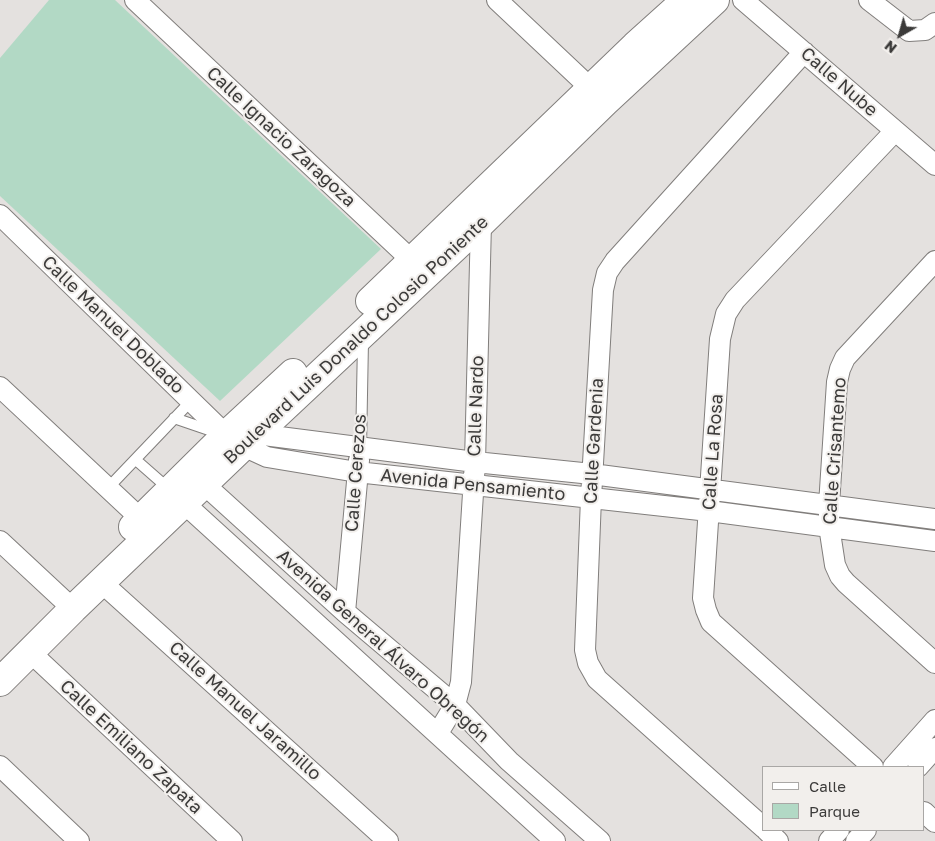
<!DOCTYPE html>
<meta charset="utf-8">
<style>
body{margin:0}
#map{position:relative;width:935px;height:841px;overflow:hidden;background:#e4e1df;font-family:"Golos Text",sans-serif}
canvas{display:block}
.legend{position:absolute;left:762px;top:766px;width:162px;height:65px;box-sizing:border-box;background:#f2efec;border:1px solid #a9a7a5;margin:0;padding:6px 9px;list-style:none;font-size:15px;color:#3c3b3a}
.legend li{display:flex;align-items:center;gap:10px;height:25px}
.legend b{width:25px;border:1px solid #a9a7a5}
.north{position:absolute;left:875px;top:10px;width:50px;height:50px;-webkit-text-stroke:4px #f2efec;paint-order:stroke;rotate:218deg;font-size:14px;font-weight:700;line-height:20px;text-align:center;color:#3c3b3a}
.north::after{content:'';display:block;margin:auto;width:18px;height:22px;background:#3c3b3a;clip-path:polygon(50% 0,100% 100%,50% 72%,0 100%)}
</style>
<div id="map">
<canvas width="935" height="841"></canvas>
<ul class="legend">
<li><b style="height:6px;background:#fff"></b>Calle</li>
<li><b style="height:14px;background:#b2d9c5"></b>Parque</li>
</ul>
<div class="north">N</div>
</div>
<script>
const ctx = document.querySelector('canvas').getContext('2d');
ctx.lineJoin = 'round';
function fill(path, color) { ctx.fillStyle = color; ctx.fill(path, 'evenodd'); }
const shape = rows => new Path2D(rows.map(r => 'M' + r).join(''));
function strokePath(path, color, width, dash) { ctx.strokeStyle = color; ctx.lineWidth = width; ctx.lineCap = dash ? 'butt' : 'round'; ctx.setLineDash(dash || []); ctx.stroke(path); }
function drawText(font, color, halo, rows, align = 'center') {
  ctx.font = font + ' "Golos Text",sans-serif'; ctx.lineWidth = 4; ctx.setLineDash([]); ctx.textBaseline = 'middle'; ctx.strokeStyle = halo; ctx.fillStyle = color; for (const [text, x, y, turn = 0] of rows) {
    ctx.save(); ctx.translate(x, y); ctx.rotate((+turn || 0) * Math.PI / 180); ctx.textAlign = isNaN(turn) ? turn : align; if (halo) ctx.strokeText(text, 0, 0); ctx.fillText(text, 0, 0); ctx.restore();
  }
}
fill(shape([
 [49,0,115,0,381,249,220,401,0,196,0,58]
]), '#b2d9c5');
const service = shape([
 [174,418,215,432],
 [361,448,363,341],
 [136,460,169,489],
 [108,488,191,401]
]);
const minor = shape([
 [135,0,421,269],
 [497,0,601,98],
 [743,0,935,165],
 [869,0,909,31,925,30,935,23],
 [0,215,226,435,243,446,267,457,357,472,709,511,935,541],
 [935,261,845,358,840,369,837,382,829,505,829,526,835,565,840,576,846,583,935,663],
 [0,387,141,519],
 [249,430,256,434,475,462,592,474,935,519],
 [195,476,345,612,455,705,509,761,600,841],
 [175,495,555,841],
 [0,541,73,609],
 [101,582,388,841],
 [345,612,359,460],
 [30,652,232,841],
 [438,733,455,705,461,682,475,462,481,223],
 [0,766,79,841],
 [873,767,711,622,706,610,703,598,720,339,726,314,735,300,895,131],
 [893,767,935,720],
 [918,767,935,748],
 [924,812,935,822],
 [764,828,597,679,588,663,585,650,591,498,603,290,607,273,615,261,804,52],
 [766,830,778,841],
 [829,841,839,830],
 [856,841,866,830]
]);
const secondary = shape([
 [370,301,635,46,686,0],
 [133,527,226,435,293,373],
 [0,682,73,609,256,434,481,223,605,102,715,0]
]);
strokePath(service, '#817e7c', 12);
strokePath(minor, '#817e7c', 22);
strokePath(secondary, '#817e7c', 30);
strokePath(service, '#fff', 10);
strokePath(minor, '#fff', 20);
strokePath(secondary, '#fff', 28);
drawText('18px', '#3c3b3a', '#f2efec', [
 ["Calle Nube",839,82,41],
 ["Calle Ignacio Zaragoza",281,137,43],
 ["Calle Manuel Doblado",113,325,44],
 ["Boulevard Luis Donaldo Colosio Poniente",356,340,-43],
 ["Calle Nardo",476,406,-88],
 ["Calle Gardenia",594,441,-87],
 ["Calle Crisantemo",835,451,-86],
 ["Calle La Rosa",713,452,-86],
 ["Calle Cerezos",356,473,-86],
 ["Avenida Pensamiento",473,485,6],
 ["Avenida General Álvaro Obregón",383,646,42],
 ["Calle Manuel Jaramillo",245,711,42],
 ["Calle Emiliano Zapata",131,747,43]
]);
</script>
